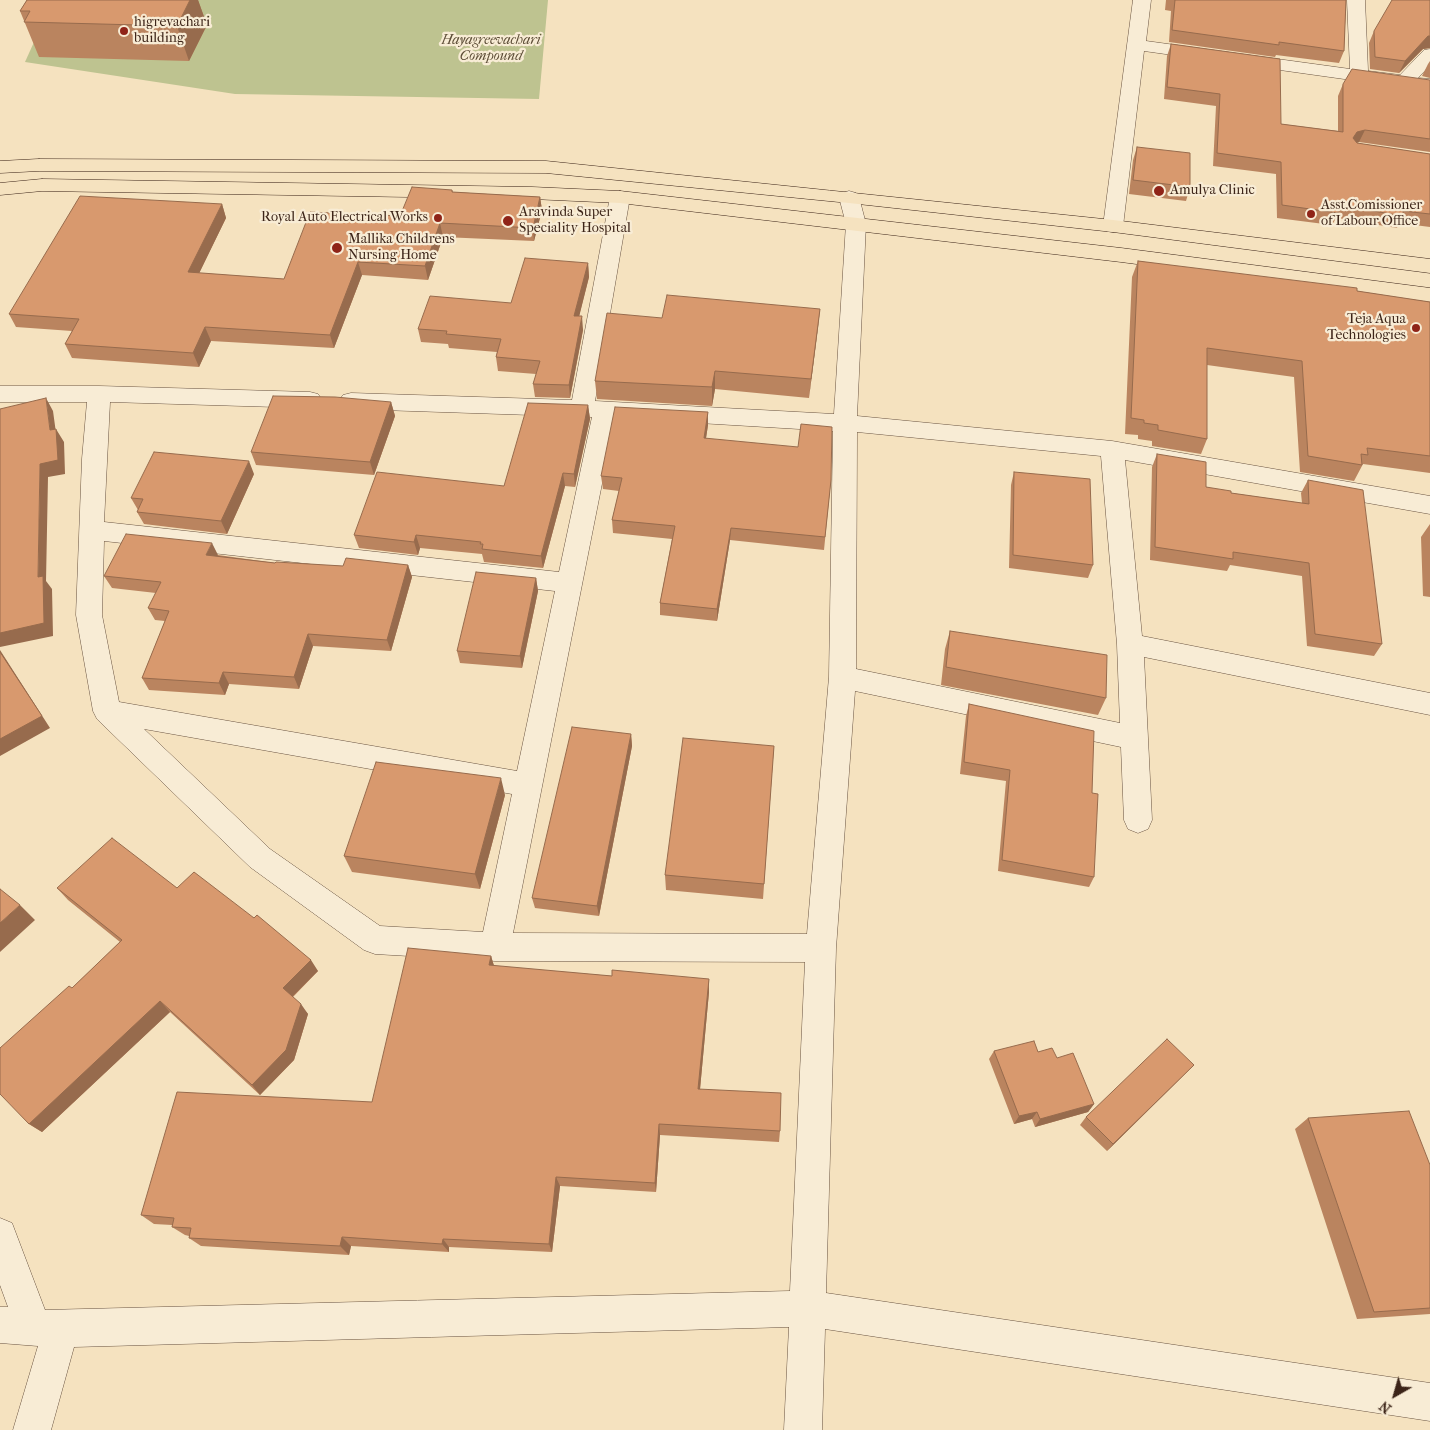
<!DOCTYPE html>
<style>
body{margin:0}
#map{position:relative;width:1430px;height:1430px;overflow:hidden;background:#f5e2bf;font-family:"IM FELL French Canon",serif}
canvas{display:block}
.north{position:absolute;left:1370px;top:1370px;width:50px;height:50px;-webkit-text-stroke:4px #f8ecd5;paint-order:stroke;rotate:218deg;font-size:14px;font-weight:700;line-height:20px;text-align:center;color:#3c2418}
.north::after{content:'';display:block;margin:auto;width:18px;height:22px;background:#3c2418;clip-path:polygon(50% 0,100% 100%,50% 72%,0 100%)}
</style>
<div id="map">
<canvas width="1430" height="1430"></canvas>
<div class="north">N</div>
</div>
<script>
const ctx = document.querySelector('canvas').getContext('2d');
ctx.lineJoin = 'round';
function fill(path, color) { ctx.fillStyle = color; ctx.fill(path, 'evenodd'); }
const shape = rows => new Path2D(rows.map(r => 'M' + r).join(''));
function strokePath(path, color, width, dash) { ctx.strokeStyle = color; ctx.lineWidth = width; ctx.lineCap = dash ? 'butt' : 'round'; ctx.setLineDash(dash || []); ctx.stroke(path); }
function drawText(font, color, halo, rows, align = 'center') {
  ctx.font = font + ' "IM FELL French Canon",serif'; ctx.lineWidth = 4.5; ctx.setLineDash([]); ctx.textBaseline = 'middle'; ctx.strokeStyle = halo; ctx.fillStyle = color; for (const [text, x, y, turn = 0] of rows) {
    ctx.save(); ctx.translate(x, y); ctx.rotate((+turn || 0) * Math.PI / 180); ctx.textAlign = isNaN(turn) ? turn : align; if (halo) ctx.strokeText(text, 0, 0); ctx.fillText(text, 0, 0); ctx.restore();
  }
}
fill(shape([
 [53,0,548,0,539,99,235,94,25,62]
]), '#bec390');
const street = shape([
 [1133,0,1151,0,1146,41,1350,69,1347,0,1365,0,1368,71,1400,75,1424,50,1430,49,1430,65,1418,78,1430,79,1430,91,1144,51,1123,226,1120,231,1113,232,1106,231,1103,226,1133,0],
 [620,191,627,193,630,197,595,401,834,414,846,224,839,197,842,193,849,191,856,193,859,197,866,224,857,416,1112,441,1430,496,1430,514,1125,460,1142,636,1430,693,1430,715,1144,657,1152,820,1148,829,1138,833,1128,829,1124,820,1121,747,855,691,836,948,826,1293,1430,1383,1430,1421,825,1329,822,1430,784,1430,789,1327,74,1347,51,1430,13,1430,38,1346,0,1343,0,1307,8,1307,0,1285,0,1218,12,1223,45,1310,790,1291,805,962,495,961,375,954,364,950,250,867,97,719,93,711,76,615,82,459,87,402,0,402,0,386,99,386,310,392,318,394,322,400,318,406,310,408,110,402,104,522,559,572,592,417,351,409,343,407,339,401,343,395,351,393,572,400,610,197,613,193,620,191],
 [615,418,833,431,829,677,807,934,513,933,615,418],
 [857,432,1101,456,1117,644,1120,723,856,669,857,432],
 [104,541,555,591,517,771,119,702,102,615,104,541],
 [144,729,512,794,483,932,380,926,270,849,144,729]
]);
const primary = shape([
 [39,159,546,161,1113,220,1430,259,1430,273,1113,232,849,203,546,173,39,171,0,173,0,161,39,159],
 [42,179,532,187,620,191,1121,248,1430,288,1430,302,1121,262,620,203,532,199,42,191,0,195,0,183,42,179]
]);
strokePath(street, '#6a5442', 1);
strokePath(primary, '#3c2418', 1);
fill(street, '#f8ecd5');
fill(primary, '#f5e2bf');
fill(shape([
 [27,0,198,0,207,25,189,61,39,57,20,11],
 [1166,0,1346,0,1344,51,1339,63,1276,55,1275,57,1169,42,1171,11,1165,10],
 [1430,0,1430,48,1423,49,1399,73,1370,69,1369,43,1374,31],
 [1171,44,1281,124,1338,131,1338,96,1343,84,1430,80,1430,152,1359,142,1357,143,1430,154,1430,227,1399,223,1397,228,1336,218,1332,225,1277,218,1276,174,1213,166,1216,106,1164,99,1167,56],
 [1430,61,1430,78,1422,76,1428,64],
 [1137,147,1190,187,1186,201,1129,194,1133,160],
 [452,190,453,192,540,197,542,210,534,241,443,237,428,280,362,275,334,348,211,341,199,367,72,358,65,344,72,331,16,327,9,314,222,204,226,218,199,273,284,279,400,216],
 [1138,261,1357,291,1430,302,1430,473,1363,464,1354,481,1300,472,1294,377,1207,365,1207,439,1201,454,1152,446,1152,441,1138,439,1138,435,1125,434,1132,277],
 [588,263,589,277,579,316,583,330,570,398,535,397,533,384,536,374,498,371,496,357,497,352,449,348,448,344,421,342,418,329,511,303],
 [820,309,818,327,809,398,715,389,712,406,597,399,595,381,662,318],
 [391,402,395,416,374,475,256,465,251,452],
 [588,405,590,419,575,487,565,486,543,568,484,562,482,554,420,548,418,555,359,548,354,535,504,486],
 [708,412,708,425,706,438,831,480,824,550,730,540,717,621,660,615,660,603,672,539,613,533,612,520,619,491,603,489,601,476],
 [1157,454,1206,487,1231,493,1302,503,1301,493,1308,480,1382,644,1374,656,1307,646,1302,576,1230,565,1227,571,1150,560,1152,467],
 [1014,472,1093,565,1088,578,1009,568,1011,485],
 [254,474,227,534,144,524,137,512,138,510,131,498],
 [1430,524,1430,597,1423,596,1421,537],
 [218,555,275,563,343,566,408,565,412,577,391,651,313,646,299,689,229,684,225,695,149,690,142,678,165,621,155,620,148,608,156,593,112,588,104,576],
 [536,578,538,591,522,668,460,663,457,651],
 [950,631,1106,698,1098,715,941,685,945,649],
 [969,704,1092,793,1094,877,1089,887,998,871,1006,781,960,774,966,716],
 [631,734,632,746,599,916,535,908,532,898],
 [774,746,763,899,666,890,665,875],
 [505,795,480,889,352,872,344,856],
 [57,888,177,888,318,971,293,997,308,1014,294,1060,260,1095,170,1012,42,1132,29,1124,72,988,120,942,68,900],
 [491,956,494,966,612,976,709,979,709,992,700,1089,780,1131,779,1142,660,1135,656,1192,560,1186,552,1252,449,1247,449,1252,351,1246,349,1255,201,1246,189,1238,189,1236,185,1235,172,1227,172,1225,154,1224,141,1215,372,1102],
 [994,1051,1038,1052,1057,1058,1094,1104,1088,1112,1035,1127,1032,1119,1014,1124,989,1059],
 [1194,1065,1107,1151,1080,1125,1086,1117],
 [1308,1118,1430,1165,1430,1314,1357,1319,1295,1129]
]), '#ba845f');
fill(shape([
 [190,0,198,0,207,25,189,61,177,26],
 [1428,36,1430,36,1430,48,1423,49,1399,73,1405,61],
 [1365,130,1359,142,1351,144,1353,138,1357,132],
 [540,197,542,210,534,241,533,228],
 [222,204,226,218,193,286,188,272],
 [440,223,443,237,428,280,425,266],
 [358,262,362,275,334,348,330,335],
 [588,263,589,277,576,329,574,316],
 [820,309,818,327,809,398,811,379],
 [582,316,583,330,570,398,569,385],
 [205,327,211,341,199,367,193,353],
 [715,371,715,389,712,406,712,387],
 [46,398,53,411,56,433,56,429,64,442,65,474,48,477,46,581,52,589,53,636,0,647,0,633,38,577,40,464,50,430],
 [391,402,395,416,374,475,370,462],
 [588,405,590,419,575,487,574,474],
 [708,412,708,425,704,451,704,438],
 [249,461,254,474,227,534,221,521],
 [563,473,565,486,543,568,541,556],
 [731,528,730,540,717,621,717,609],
 [416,535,420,548,418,555,414,542],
 [212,543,218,555,212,567,206,555],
 [408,565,412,577,391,651,387,640],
 [536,578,538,591,522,668,520,656],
 [308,634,313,646,299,689,294,677],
 [0,650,50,728,0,756],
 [223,672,229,684,225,695,219,683],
 [631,734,632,746,599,916,597,906],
 [501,778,505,795,480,889,475,874],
 [20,905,35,920,0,952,0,923],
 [491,956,495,969,489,965],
 [311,960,318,971,290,999,283,988],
 [709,979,709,992,699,1100,698,1089],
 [160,1001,170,1012,42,1132,29,1124],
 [301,1004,308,1014,294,1060,260,1095,252,1085],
 [1194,1065,1186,1073,1107,1151,1113,1144],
 [1094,1104,1088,1112,1035,1127,1040,1119],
 [1037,1112,1032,1119,1014,1124,1019,1116],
 [659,1124,660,1135,656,1192,655,1183],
 [556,1177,560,1186,552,1252,549,1244],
 [342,1237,351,1246,349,1255,340,1246],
 [443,1239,449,1247,449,1252,442,1244]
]), '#976b4d');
const building = shape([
 [27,0,190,0,177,26,24,22,30,11,20,11,27,0],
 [1175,0,1346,0,1344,51,1279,42,1279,45,1172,30,1175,0],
 [1392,0,1430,0,1430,36,1428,36,1405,61,1375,57,1374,31,1392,0],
 [1171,44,1280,59,1281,124,1343,132,1343,84,1352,69,1430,80,1430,139,1365,130,1357,132,1353,138,1357,143,1430,154,1430,214,1403,211,1403,216,1338,205,1338,213,1282,205,1281,162,1217,153,1220,94,1167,87,1171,44],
 [1137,147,1190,153,1190,187,1133,180,1137,147],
 [412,187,452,190,452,192,540,197,533,228,440,223,425,266,358,262,330,335,205,327,193,353,65,344,79,319,9,314,80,196,222,204,188,272,284,279,310,212,400,216,412,187],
 [525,258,588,263,574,316,582,316,569,385,533,384,540,361,496,357,501,339,446,334,447,331,418,329,430,296,511,303,525,258],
 [1138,261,1357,288,1357,291,1430,302,1430,456,1367,448,1368,455,1361,454,1362,465,1308,456,1302,361,1207,348,1207,439,1158,430,1158,425,1144,423,1144,420,1131,418,1138,261],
 [667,295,820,309,811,379,715,371,712,387,595,381,607,313,662,318,667,295],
 [273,396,335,397,391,402,370,462,251,452,273,396],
 [46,398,50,430,56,429,58,460,40,464,38,577,43,576,44,623,0,633,0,409,46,398],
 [528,403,588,405,574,474,563,473,541,556,482,549,483,544,480,544,481,542,416,535,414,542,354,535,377,472,504,486,528,403],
 [615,407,708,412,704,438,798,447,801,424,832,427,831,480,825,537,731,528,717,609,660,603,675,526,612,520,622,478,601,476,615,407],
 [154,452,249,461,221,521,137,512,143,499,131,498,154,452],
 [1157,454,1206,462,1206,487,1231,491,1231,493,1309,504,1308,480,1363,490,1382,644,1315,634,1309,563,1233,552,1233,559,1155,547,1157,454],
 [1014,472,1090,479,1093,565,1013,555,1014,472],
 [126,534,212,543,206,555,275,563,276,562,343,566,346,558,408,565,387,640,308,634,294,677,223,672,219,683,142,678,169,611,148,608,161,582,104,576,126,534],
 [476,572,536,578,520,656,457,651,476,572],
 [950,631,1107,655,1106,698,946,667,950,631],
 [0,652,42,716,0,739,0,652],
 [969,704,1094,731,1092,793,1098,794,1094,877,1002,860,1010,770,964,762,969,704],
 [572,727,631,734,597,906,532,898,572,727],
 [683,738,774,746,764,884,665,875,683,738],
 [376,762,501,778,475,874,344,856,376,762],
 [112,838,177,888,194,872,254,918,257,915,311,960,283,988,301,1004,286,1050,252,1085,160,1001,29,1124,0,1094,0,1048,69,986,72,988,122,940,57,888,112,838],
 [0,889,20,905,0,923,0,889],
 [408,948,491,956,489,965,612,976,612,970,709,979,698,1089,781,1093,780,1131,659,1124,655,1183,556,1177,549,1244,443,1239,442,1244,342,1237,340,1246,189,1238,191,1228,172,1227,174,1218,141,1215,177,1092,372,1102,408,948],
 [1167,1039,1194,1065,1113,1144,1086,1117,1167,1039],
 [1034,1041,1038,1052,1052,1048,1057,1058,1073,1053,1094,1104,1040,1119,1037,1112,1019,1116,994,1051,1034,1041],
 [1409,1111,1430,1165,1430,1308,1374,1312,1308,1118,1409,1111]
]);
fill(building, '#d8996e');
strokePath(building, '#976b4d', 1);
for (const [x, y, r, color] of [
 [124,31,5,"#8f2418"],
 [1159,191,6,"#8f2418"],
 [1311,214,5,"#8f2418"],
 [438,218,5,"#8f2418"],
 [508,221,6,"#8f2418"],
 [337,248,6,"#8f2418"],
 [1416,328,5,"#8f2418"]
]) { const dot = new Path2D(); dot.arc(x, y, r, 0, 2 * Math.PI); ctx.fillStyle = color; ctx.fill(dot); strokePath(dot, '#f8ecd5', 2); }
drawText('14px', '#3c2418', '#f8ecd5', [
 ["higrevachari",134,23],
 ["building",134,39],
 ["Amulya Clinic",1170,191],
 ["Asst.Comissioner",1321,206],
 ["of Labour Office",1321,222],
 ["Aravinda Super",519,213],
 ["Speciality Hospital",519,229],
 ["Royal Auto Electrical Works",428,218,"right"],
 ["Mallika Childrens",348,240],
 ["Nursing Home",348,256],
 ["Teja Aqua",1406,320,"right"],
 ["Technologies",1406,336,"right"]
], 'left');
drawText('italic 14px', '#5c4c36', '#f8ecd5', [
 ["Hayagreevachari",491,41],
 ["Compound",491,57]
]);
</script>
